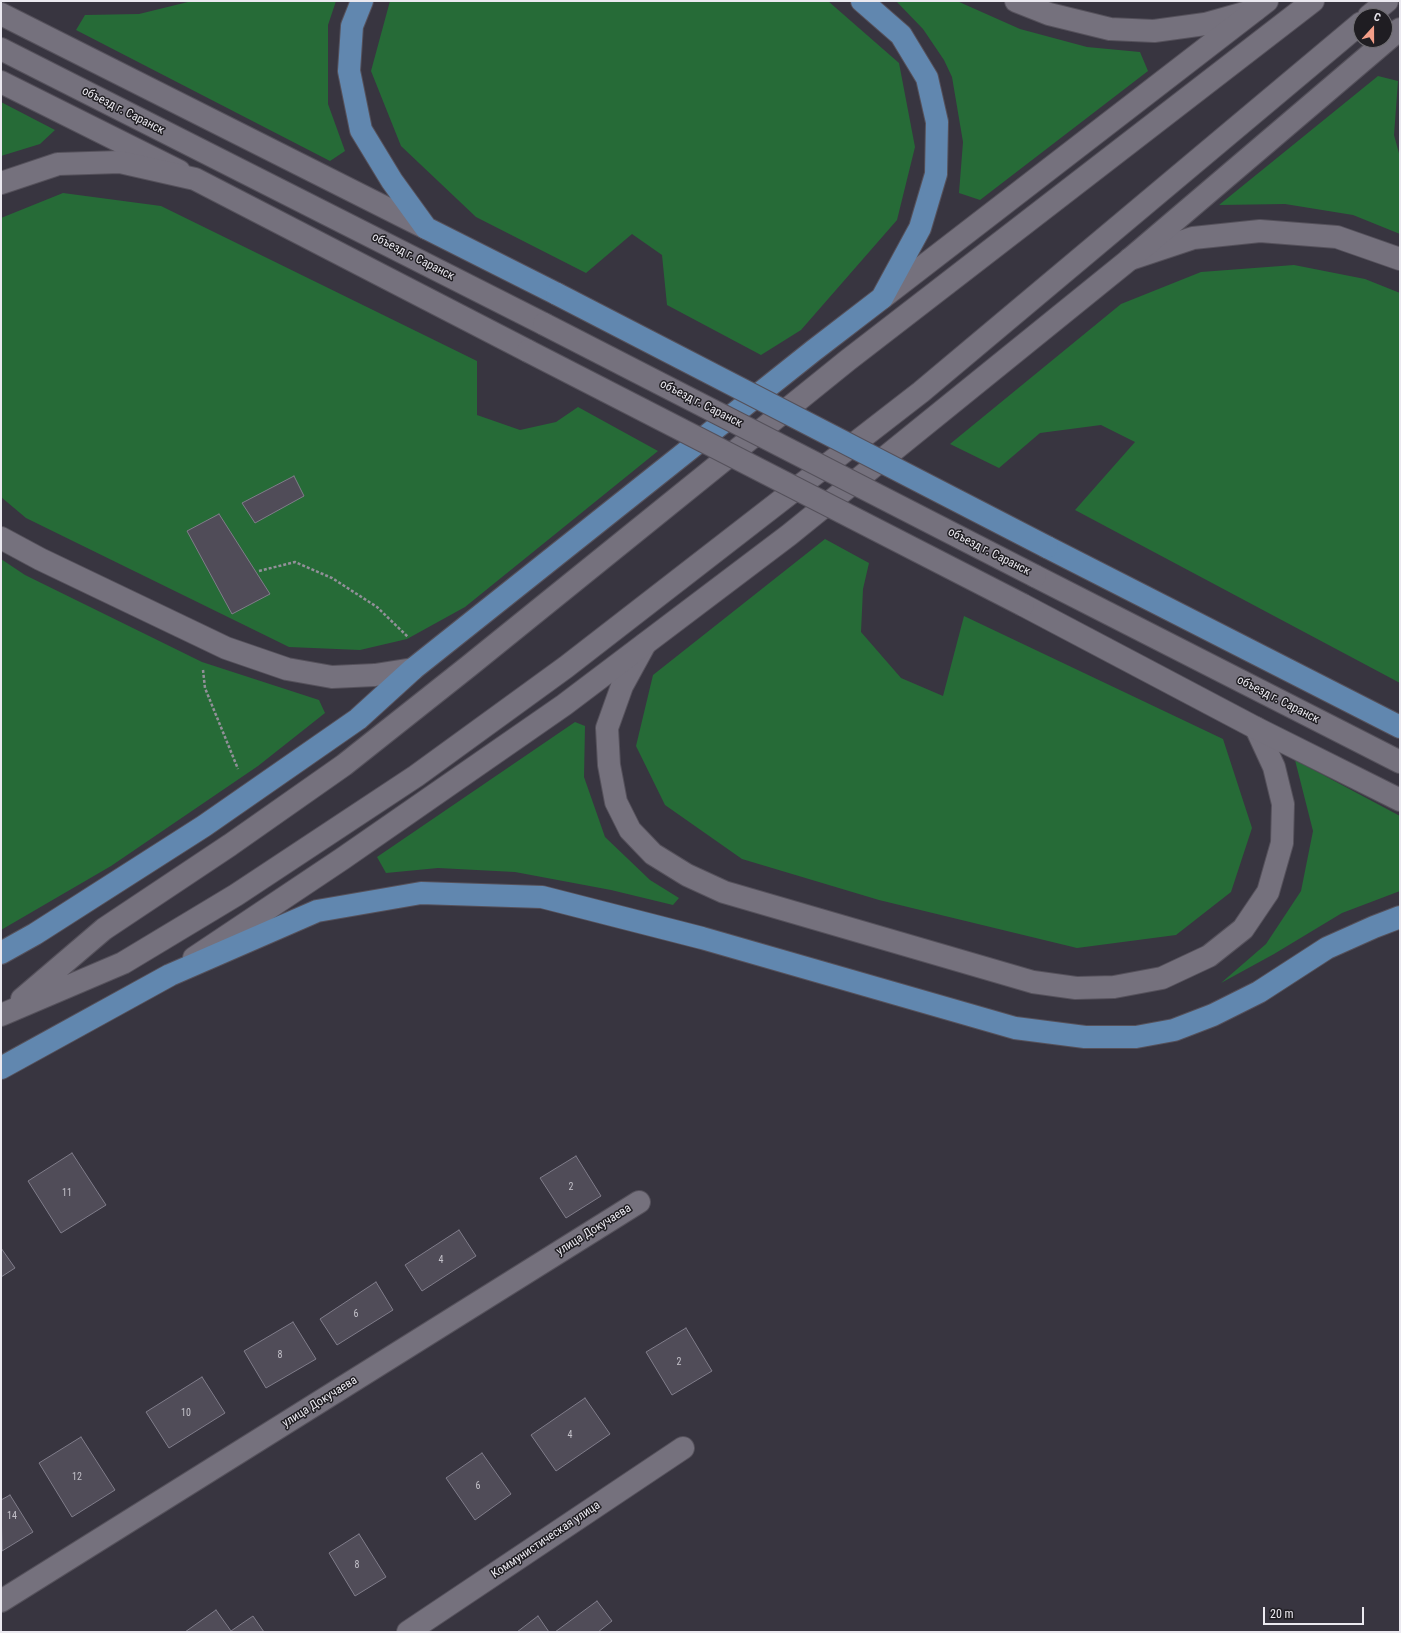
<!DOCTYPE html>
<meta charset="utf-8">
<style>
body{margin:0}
#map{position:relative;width:1401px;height:1633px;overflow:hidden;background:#383540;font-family:"Roboto Condensed",sans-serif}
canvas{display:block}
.frame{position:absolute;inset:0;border:2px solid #ebe9f0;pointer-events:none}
.north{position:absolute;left:1353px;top:8px;width:40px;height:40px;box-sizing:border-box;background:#1f1d22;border:1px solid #716f74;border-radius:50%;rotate:21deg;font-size:11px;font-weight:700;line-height:16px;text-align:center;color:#ebe9f0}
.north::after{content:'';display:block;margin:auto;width:14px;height:18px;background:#f49e88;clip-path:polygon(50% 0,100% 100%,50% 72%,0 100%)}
.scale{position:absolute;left:1263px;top:1607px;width:101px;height:18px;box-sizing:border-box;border:2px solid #ebe9f0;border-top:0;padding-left:5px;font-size:12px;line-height:14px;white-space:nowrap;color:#ebe9f0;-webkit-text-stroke:3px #1f1d22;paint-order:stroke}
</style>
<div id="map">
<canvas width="1401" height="1633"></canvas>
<div class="frame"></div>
<div class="north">С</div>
<div class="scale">20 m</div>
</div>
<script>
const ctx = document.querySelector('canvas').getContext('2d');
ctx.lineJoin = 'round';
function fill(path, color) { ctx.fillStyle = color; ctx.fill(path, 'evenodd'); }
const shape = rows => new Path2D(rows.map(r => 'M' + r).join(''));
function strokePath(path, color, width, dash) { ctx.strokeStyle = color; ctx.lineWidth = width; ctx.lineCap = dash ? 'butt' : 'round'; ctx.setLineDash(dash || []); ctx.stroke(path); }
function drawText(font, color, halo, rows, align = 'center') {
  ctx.font = font + ' "Roboto Condensed",sans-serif'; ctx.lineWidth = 3; ctx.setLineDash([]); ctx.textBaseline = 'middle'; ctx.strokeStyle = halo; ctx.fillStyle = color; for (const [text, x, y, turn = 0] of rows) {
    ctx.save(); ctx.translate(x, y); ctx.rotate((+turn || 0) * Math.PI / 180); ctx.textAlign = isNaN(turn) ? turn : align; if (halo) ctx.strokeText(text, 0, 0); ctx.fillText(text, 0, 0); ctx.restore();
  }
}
fill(shape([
 [192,1,336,1,328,25,328,104,345,151,330,161,76,30,85,15,139,14],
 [390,1,828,1,899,63,915,147,897,220,801,330,761,355,667,305,662,255,632,234,586,273,476,217,401,146,371,71],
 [896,1,957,1,1020,29,1087,47,1140,52,1148,71,980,200,959,193,963,142,952,77,944,60,923,29],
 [1378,76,1398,81,1394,135,1400,157,1400,234,1353,215,1285,204,1219,205],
 [1,102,55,130,40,144,1,156],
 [63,193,161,206,477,361,477,415,520,430,556,422,578,407,658,451,465,607,407,639,360,650,289,647,26,518,1,497,1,218],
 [1294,265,1365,279,1400,293,1400,683,1075,510,1135,442,1101,425,1040,433,999,468,950,444,1121,304,1201,272],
 [825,539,869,563,863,589,861,632,901,678,943,696,964,616,1223,739,1252,828,1231,892,1176,935,1077,948,879,900,742,859,665,805,636,746,653,675],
 [1,559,25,575,202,662,319,700,325,713,258,766,111,866,1,930],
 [575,722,585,726,584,777,605,837,650,880,679,898,673,905,611,890,515,872,438,868,386,873,377,857],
 [1295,760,1400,816,1400,891,1342,913,1274,954,1221,983,1266,944,1301,891,1313,831]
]), '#266b37');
const building = shape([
 [294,476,304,496,255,523,242,503,294,476],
 [219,514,270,594,232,614,187,531,219,514],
 [72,1153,106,1205,61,1233,28,1181,72,1153],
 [576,1156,601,1196,566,1218,540,1178,576,1156],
 [459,1230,476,1256,422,1291,405,1265,459,1230],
 [1,1248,15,1268,1,1277,1,1248],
 [376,1282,393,1310,337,1345,320,1319,376,1282],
 [293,1322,316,1359,266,1388,244,1351,293,1322],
 [686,1328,712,1371,672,1395,646,1352,686,1328],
 [202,1377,225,1413,169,1448,146,1412,202,1377],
 [585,1398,610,1434,556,1471,531,1435,585,1398],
 [81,1437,115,1490,72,1517,39,1463,81,1437],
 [482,1453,511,1494,475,1520,446,1478,482,1453],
 [10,1495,33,1532,2,1551,1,1500,10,1495],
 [359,1534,386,1577,355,1596,329,1553,359,1534],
 [597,1601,612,1621,598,1632,555,1632,597,1601],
 [216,1610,231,1631,253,1616,264,1632,185,1632,216,1610],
 [538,1616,549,1632,517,1632,538,1616]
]);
fill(building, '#504c58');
strokePath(building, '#807d8a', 1);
const minor = shape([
 [1,1601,639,1202],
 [408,1632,683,1448]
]);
const tertiary = shape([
 [1016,1,1049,14,1110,29,1154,31,1205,24,1255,10],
 [1,14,426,228],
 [1,49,544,324],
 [1,82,179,171],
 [1130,259,1193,238,1260,231,1337,237,1400,259],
 [1035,576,1400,762],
 [645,644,622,686,607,728,609,765,616,802,630,830,653,854,687,875,724,892,1033,982,1076,988,1114,987,1162,978,1209,956,1243,929,1268,892,1282,843,1283,804,1274,767,1256,728]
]);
const secondary = shape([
 [1369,16,1387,1],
 [1,183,58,164,120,162,195,179,528,351],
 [882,298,1267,1],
 [1,538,40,559,226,648,287,669,332,677,375,675,413,669],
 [1023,605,1256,728,1400,800],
 [194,958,342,859,564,705,789,535,1130,259,1400,29],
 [22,999,104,929,230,845,344,765,469,666,848,360,1313,1],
 [1,1015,123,963,236,895,416,776,566,667,921,392,1361,23]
]);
const primary = shape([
 [362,1,352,26,349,71,361,130,392,181,426,228,557,294],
 [1047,547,1400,727],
 [1,953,35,934,204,826,358,719,413,669,813,351,882,298,920,228,936,174,937,122,927,78,901,35,862,1],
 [1,1068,170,975,317,911,421,893,542,897,702,938,1015,1028,1085,1037,1136,1037,1174,1030,1213,1015,1259,992,1327,948,1374,927,1400,917]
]);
strokePath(minor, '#55515b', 24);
strokePath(tertiary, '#55515b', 24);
strokePath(secondary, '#55515b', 24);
strokePath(primary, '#55515b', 24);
strokePath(shape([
 [259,571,295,562,332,578,377,607,408,637],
 [203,670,205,688,238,769]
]), '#929099', 2.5, [3, 2]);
strokePath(minor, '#75717d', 22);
strokePath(tertiary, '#75717d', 22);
strokePath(secondary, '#75717d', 22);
strokePath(primary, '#6187af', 22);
const tertiaryBridge = shape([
 [544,324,1035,576]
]);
const secondaryBridge = shape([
 [528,351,1023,605]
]);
const primaryBridge = shape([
 [557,294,1047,547]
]);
strokePath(tertiaryBridge, '#55515b', 24, []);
strokePath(secondaryBridge, '#55515b', 24, []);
strokePath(primaryBridge, '#55515b', 24, []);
strokePath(tertiaryBridge, '#75717d', 22);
strokePath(secondaryBridge, '#75717d', 22);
strokePath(primaryBridge, '#6187af', 22);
drawText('10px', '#c4c2ca', null, [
 ["2",571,1187],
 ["11",67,1193],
 ["4",441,1260],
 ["6",356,1314],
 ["8",280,1355],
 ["2",679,1362],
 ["10",186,1413],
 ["4",570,1435],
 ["12",77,1477],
 ["6",478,1486],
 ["14",12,1516],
 ["8",357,1565]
]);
drawText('12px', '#ebe9f0', '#1f1d22', [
 ["объезд г. Саранск",123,111,27],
 ["объезд г. Саранск",413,257,27],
 ["объезд г. Саранск",701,404,27],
 ["объезд г. Саранск",989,552,27],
 ["объезд г. Саранск",1278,700,27],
 ["улица Докучаева",594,1230,-32],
 ["улица Докучаева",320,1402,-32],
 ["Коммунистическая улица",546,1540,-34]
]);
</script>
